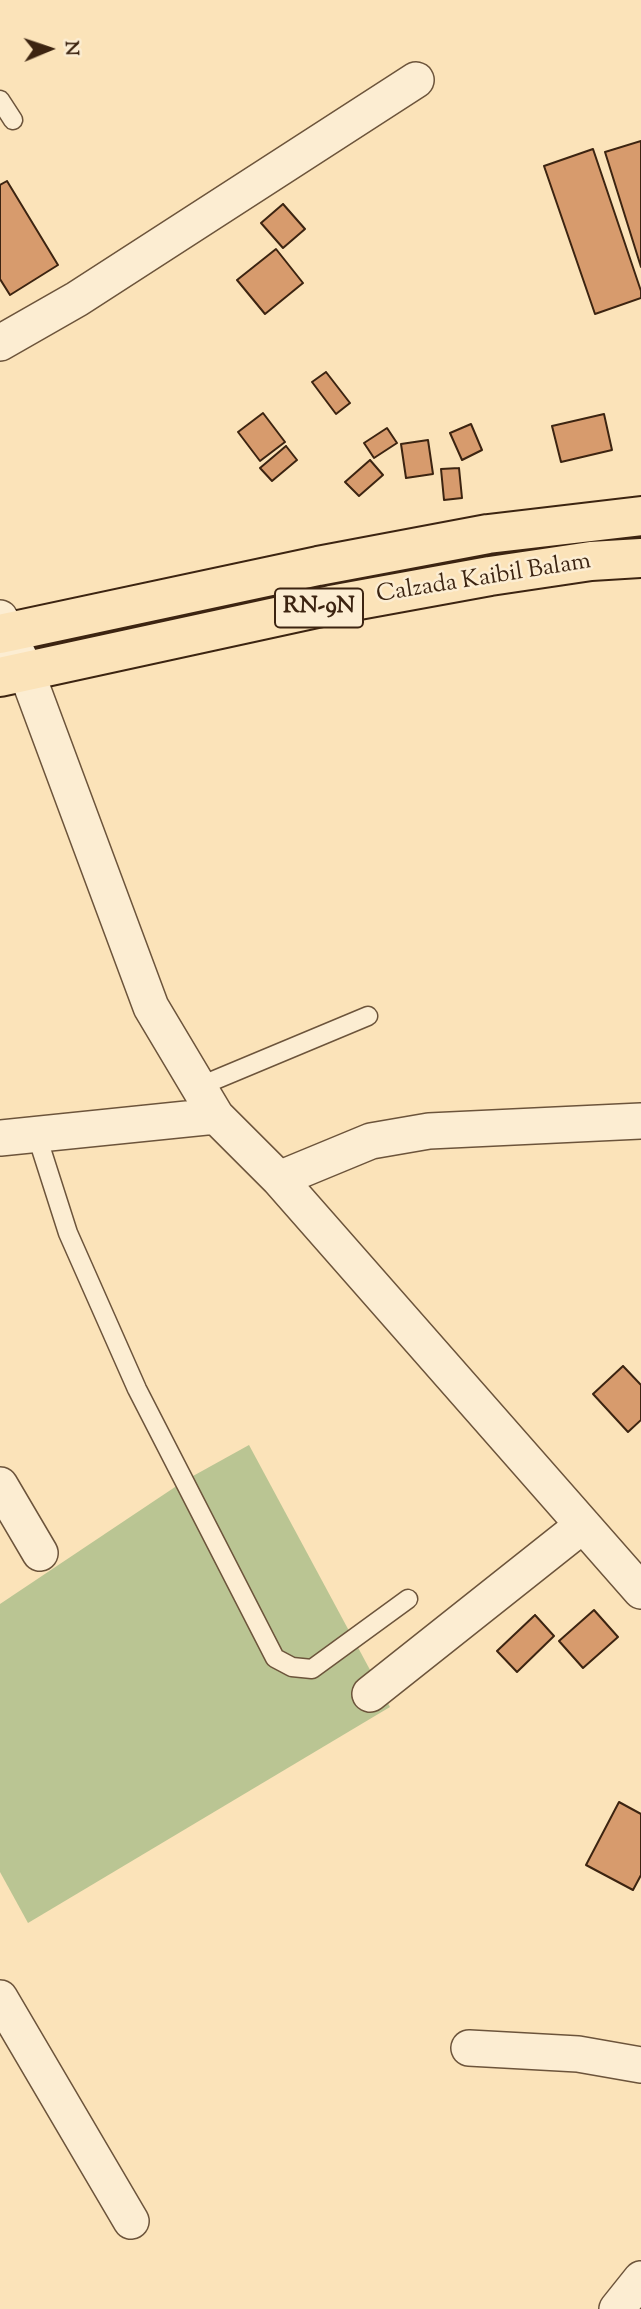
<!DOCTYPE html>
<style>
body{margin:0}
#map{position:relative;width:641px;height:2309px;overflow:hidden;background:#fbe3b9;font-family:"Sorts Mill Goudy",serif}
canvas{display:block}
.north{position:absolute;left:14px;top:14px;width:70px;height:70px;-webkit-text-stroke:5px #fcedd2;paint-order:stroke;rotate:88deg;font-size:19px;font-weight:700;line-height:28px;text-align:center;color:#3c2411}
.north::after{content:'';display:block;margin:auto;width:24px;height:32px;background:#3c2411;clip-path:polygon(50% 0,100% 100%,50% 72%,0 100%)}
</style>
<div id="map">
<canvas width="641" height="2309"></canvas>
<div class="north">N</div>
</div>
<script>
const ctx = document.querySelector('canvas').getContext('2d');
ctx.lineJoin = 'round';
function fill(path, color) { ctx.fillStyle = color; ctx.fill(path, 'evenodd'); }
const shape = rows => new Path2D(rows.map(r => 'M' + r).join(''));
function strokePath(path, color, width, dash) { ctx.strokeStyle = color; ctx.lineWidth = width; ctx.lineCap = dash ? 'butt' : 'round'; ctx.setLineDash(dash || []); ctx.stroke(path); }
function drawText(font, color, halo, rows, align = 'center') {
  ctx.font = font + ' "Sorts Mill Goudy",serif'; ctx.lineWidth = 5; ctx.setLineDash([]); ctx.textBaseline = 'middle'; ctx.strokeStyle = halo; ctx.fillStyle = color; for (const [text, x, y, turn = 0] of rows) {
    ctx.save(); ctx.translate(x, y); ctx.rotate((+turn || 0) * Math.PI / 180); ctx.textAlign = isNaN(turn) ? turn : align; if (halo) ctx.strokeText(text, 0, 0); ctx.fillText(text, 0, 0); ctx.restore();
  }
}
fill(shape([
 [249,1445,390,1707,28,1923,0,1872,0,1604,184,1481]
]), '#bac593');
const building = shape([
 [641,141,641,267,605,152,641,141],
 [593,149,641,291,641,298,595,314,544,166,593,149],
 [7,181,58,265,10,295,0,279,0,185,7,181],
 [283,204,305,229,283,248,261,223,283,204],
 [276,249,303,283,265,314,237,280,276,249],
 [326,372,350,403,336,414,312,382,326,372],
 [263,413,285,442,260,461,238,432,263,413],
 [604,414,612,450,561,462,552,426,604,414],
 [471,424,482,450,462,460,450,433,471,424],
 [387,428,397,443,374,458,364,443,387,428],
 [428,440,433,474,406,478,401,444,428,440],
 [286,446,297,460,272,481,260,468,286,446],
 [370,460,383,475,359,496,345,482,370,460],
 [459,468,462,498,444,500,441,469,459,468],
 [623,1366,641,1385,641,1420,628,1432,593,1394,623,1366],
 [594,1610,618,1637,583,1668,559,1641,594,1610],
 [535,1615,554,1636,517,1672,497,1651,535,1615],
 [619,1802,641,1814,641,1875,633,1890,586,1865,619,1802]
]);
fill(building, '#d79b6d');
strokePath(building, '#3c2411', 2);
const service = shape([
 [0,100,13,120],
 [198,1087,368,1016],
 [36,1133,68,1233,137,1389,275,1658,292,1667,312,1669,408,1599]
]);
const minor = shape([
 [0,343,77,299,416,80],
 [0,618,26,671,151,1007,216,1116,279,1179,641,1591],
 [0,1138,216,1116],
 [279,1179,371,1141,429,1131,641,1121],
 [0,1485,40,1553],
 [370,1694,583,1525],
 [0,1998,131,2221],
 [469,2048,578,2054,641,2065],
 [617,2309,641,2279]
]);
const primary = shape([
 [0,634,318,566,488,534,641,516],
 [0,677,331,605,490,576,591,561,641,558]
]);
strokePath(service, '#6c543b', 21);
strokePath(minor, '#6c543b', 38);
strokePath(primary, '#3c2411', 42);
strokePath(service, '#fcedd2', 18);
strokePath(minor, '#fcedd2', 35);
strokePath(primary, '#fbe3b9', 38);
for (const [x, y, w] of [
 [319,608,88]
]) { const box = new Path2D(); box.roundRect(x - w / 2, y - 19.5, w, 39, 5); ctx.fillStyle = '#fcedd2'; ctx.fill(box); strokePath(box, '#3c2411', 2); }
drawText('bold 23px', '#3c2411', null, [
 ["RN-9N",319,608]
]);
drawText('24px', '#3c2411', '#fcedd2', [
 ["Calzada Kaibil Balam",484,580,-9]
]);
</script>
